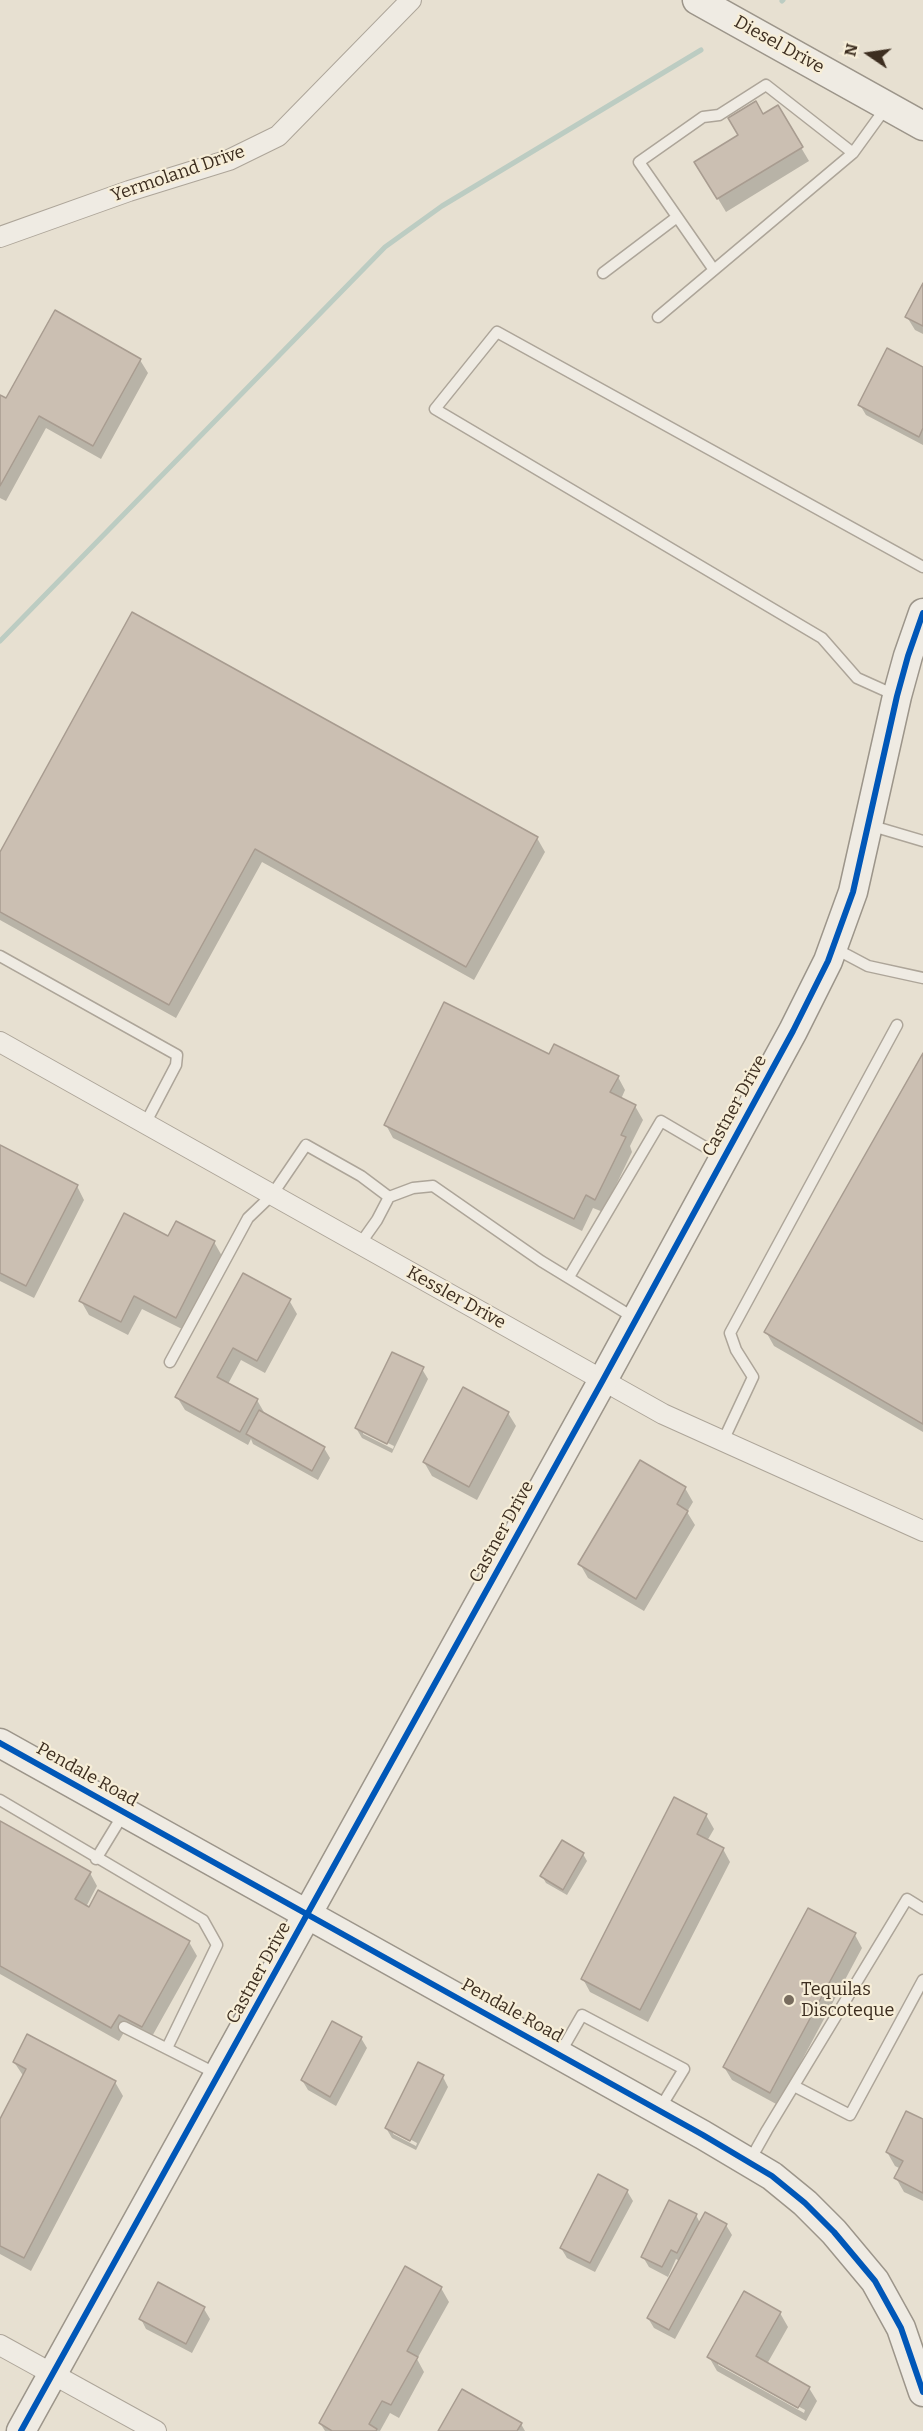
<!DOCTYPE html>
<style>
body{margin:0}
#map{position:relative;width:923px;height:2431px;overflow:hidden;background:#e7e0d1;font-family:Bitter,serif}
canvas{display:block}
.north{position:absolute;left:839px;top:24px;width:60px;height:60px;-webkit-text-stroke:4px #f7eed8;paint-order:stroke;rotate:283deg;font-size:16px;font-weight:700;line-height:24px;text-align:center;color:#3d2e20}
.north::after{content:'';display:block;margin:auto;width:21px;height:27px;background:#3d2e20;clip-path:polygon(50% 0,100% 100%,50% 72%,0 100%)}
</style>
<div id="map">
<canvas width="923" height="2431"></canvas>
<div class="north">N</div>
</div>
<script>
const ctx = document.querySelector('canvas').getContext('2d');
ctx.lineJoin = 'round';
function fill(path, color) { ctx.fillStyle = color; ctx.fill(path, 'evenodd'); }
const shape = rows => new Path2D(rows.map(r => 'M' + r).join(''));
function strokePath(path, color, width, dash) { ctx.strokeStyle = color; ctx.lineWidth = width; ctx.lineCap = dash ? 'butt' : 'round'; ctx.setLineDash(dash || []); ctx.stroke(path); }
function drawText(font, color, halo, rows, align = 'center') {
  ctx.font = font + ' Bitter,serif'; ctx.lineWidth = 4.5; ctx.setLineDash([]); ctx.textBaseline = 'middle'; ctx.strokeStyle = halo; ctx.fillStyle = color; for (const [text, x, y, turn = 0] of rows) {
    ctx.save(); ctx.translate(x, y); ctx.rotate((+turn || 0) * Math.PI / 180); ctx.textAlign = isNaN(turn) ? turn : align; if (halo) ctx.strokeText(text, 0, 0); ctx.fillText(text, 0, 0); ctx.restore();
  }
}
fill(shape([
 [777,107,809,161,726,212,696,162,740,135,763,116],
 [923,286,923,334,915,330,907,317],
 [140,360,148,373,101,459,46,428,6,501,0,498,0,397,7,400],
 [923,369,923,445,866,415,860,405],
 [537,838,545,852,474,980,262,862,176,1018,0,920,0,856],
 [550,1056,618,1077,625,1090,621,1099,635,1106,643,1120,630,1146,632,1152,603,1212,593,1208,582,1231,393,1138,386,1125],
 [923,1057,923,1432,774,1346,766,1332],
 [0,1147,77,1186,84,1200,34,1298,0,1281],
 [169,1238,214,1242,222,1256,184,1330,142,1309,128,1335,89,1315,81,1301],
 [244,1275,289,1300,297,1314,265,1373,241,1360,228,1384,257,1400,265,1414,324,1448,330,1458,318,1480,253,1444,251,1439,248,1445,185,1410,177,1397],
 [422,1369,428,1379,392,1453,362,1438,356,1428],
 [363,1431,394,1446,393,1449,363,1434],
 [508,1413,516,1426,477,1500,432,1476,424,1462],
 [685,1488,693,1502,687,1512,695,1525,644,1611,588,1578,580,1564],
 [706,1815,714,1829,707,1841,723,1849,730,1862,648,2022,590,1992,583,1979],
 [0,1823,90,1873,97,1886,86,1907,189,1942,197,1956,150,2040,127,2027,119,2041,0,1974],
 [562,1842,583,1854,587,1861,567,1895,546,1883,542,1876],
 [855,1935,862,1948,778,2105,732,2080,724,2067],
 [361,2038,367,2048,336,2106,308,2090,302,2080],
 [14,2062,115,2082,123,2096,31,2271,0,2254,0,2123,24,2077],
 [443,2077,448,2087,416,2150,392,2138,386,2128],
 [393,2130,417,2143,416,2146,393,2134],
 [923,2121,923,2201,904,2192,896,2178,901,2169,895,2166,887,2152],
 [627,2191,633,2201,595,2272,567,2258,561,2248],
 [696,2215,700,2223,726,2225,732,2235,675,2339,654,2328,648,2318,680,2261,676,2259,668,2277,649,2267,643,2257],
 [441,2288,449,2302,417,2359,424,2372,399,2418,390,2413,380,2431,325,2431,320,2423],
 [204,2309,210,2319,192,2353,146,2329,141,2319],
 [780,2313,788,2327,767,2364,809,2388,817,2401,806,2421,717,2371,709,2357],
 [718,2362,805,2410,804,2413,718,2365],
 [521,2424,525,2431,440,2431]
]), '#0003');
strokePath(shape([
 [782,1,783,0],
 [0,641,385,247,442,206,701,50]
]), '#bcccc2', 5);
const building = shape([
 [756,101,763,114,778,105,803,147,717,199,694,162,738,135,728,118,756,101],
 [923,283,923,326,905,317,923,283],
 [55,310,141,359,93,446,39,416,0,486,0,395,6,398,55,310],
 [887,348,923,367,923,428,919,437,858,405,887,348],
 [132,612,538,837,466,967,255,849,169,1005,0,912,0,852,132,612],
 [444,1002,549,1054,554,1044,619,1076,610,1092,636,1105,621,1135,626,1137,595,1200,586,1195,574,1219,384,1125,444,1002],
 [923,1053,923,1424,764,1332,923,1053],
 [0,1145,78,1185,26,1286,0,1273,0,1145],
 [124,1213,168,1236,176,1221,215,1241,176,1318,134,1296,121,1322,79,1301,124,1213],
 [243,1273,291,1299,257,1361,233,1348,217,1377,258,1399,240,1432,175,1397,243,1273],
 [392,1352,424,1367,387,1444,355,1428,392,1352],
 [463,1387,509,1412,469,1487,423,1462,463,1387],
 [259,1410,325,1447,312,1471,246,1434,259,1410],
 [640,1460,686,1487,677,1504,688,1511,636,1599,578,1564,640,1460],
 [674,1797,707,1814,697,1834,724,1848,640,2010,581,1979,674,1797],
 [0,1821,91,1872,75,1899,89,1907,98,1890,190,1941,142,2027,119,2015,111,2028,0,1966,0,1821],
 [562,1840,584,1853,563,1890,540,1876,562,1840],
 [808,1908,856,1933,770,2093,723,2067,808,1908],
 [332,2021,362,2037,330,2097,301,2080,332,2021],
 [27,2034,116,2081,24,2258,0,2246,0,2119,26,2069,13,2062,27,2034],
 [418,2062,444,2075,410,2141,385,2128,418,2062],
 [906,2111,923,2119,923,2193,894,2178,903,2161,886,2152,906,2111],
 [598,2174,628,2190,590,2263,560,2248,598,2174],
 [669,2200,697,2214,677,2253,671,2250,662,2267,641,2257,669,2200],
 [705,2212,727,2224,669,2330,647,2318,705,2212],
 [405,2266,442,2287,407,2351,418,2357,391,2405,382,2401,369,2424,377,2429,376,2431,332,2431,319,2423,405,2266],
 [158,2282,205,2307,186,2344,139,2319,158,2282],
 [744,2291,781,2312,756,2356,810,2387,798,2408,707,2357,744,2291],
 [462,2389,522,2423,517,2431,438,2431,462,2389]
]);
fill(building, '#cbbfb2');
strokePath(building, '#a89c90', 1.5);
const lane = shape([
 [714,270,639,162,703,117,719,115,766,85,853,153],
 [603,273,677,217],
 [658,317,853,153,887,106],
 [897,696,857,678,822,638,435,409,497,332,923,567],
 [869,825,923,841],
 [834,948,868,966,923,978],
 [0,956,177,1055,176,1065,145,1124],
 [389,1197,413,1188,433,1186,541,1261,636,1319],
 [569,1277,661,1121,724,1158],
 [170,1362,248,1218,272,1195,306,1145,361,1176,389,1197,377,1220,360,1244],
 [723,1441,753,1377,736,1350,730,1333,897,1025],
 [0,1800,203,1920,217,1945,167,2048],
 [96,1859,124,1813],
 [124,2027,217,2074],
 [559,2055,582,2015,684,2069,659,2110],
 [794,2086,850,2115,923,1980],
 [749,2162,767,2130,907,1899,923,1909]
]);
const street = shape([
 [0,237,129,191,229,160,278,136,411,0],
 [0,1042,663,1414,923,1531],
 [0,2345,156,2431]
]);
const secondary = shape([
 [697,0,923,126],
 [0,1743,703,2135,772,2176,805,2203,834,2232,875,2281,901,2328,923,2392],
 [21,2431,603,1380,793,1031,828,961,853,892,897,696,908,656,923,613]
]);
strokePath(lane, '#ada599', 13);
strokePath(street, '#ada599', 22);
strokePath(secondary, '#9c958a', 31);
strokePath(lane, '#efebe3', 10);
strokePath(street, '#efebe3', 20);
strokePath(secondary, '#efebe3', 28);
strokePath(shape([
 [0,1743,703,2135,772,2176,805,2203,834,2232,875,2281,901,2328,923,2392],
 [21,2431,603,1380,793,1031,828,961,853,892,897,696,908,656,923,613]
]), '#0057b8', 6);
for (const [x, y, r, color] of [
 [789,2000,6,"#786c5e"]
]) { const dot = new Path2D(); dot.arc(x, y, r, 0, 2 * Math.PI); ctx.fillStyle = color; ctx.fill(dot); strokePath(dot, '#f7eed8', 2); }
drawText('18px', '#3d2e20', '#f7eed8', [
 ["Diesel Drive",779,45,29],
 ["Yermoland Drive",178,174,-19],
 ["Castner Drive",735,1106,-61],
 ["Kessler Drive",456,1298,29],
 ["Castner Drive",502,1532,-61],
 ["Pendale Road",87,1775,29],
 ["Castner Drive",259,1973,-61],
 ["Pendale Road",512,2011,29]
]);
drawText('18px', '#3d2e20', '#f7eed8', [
 ["Tequilas",801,1990],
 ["Discoteque",801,2011]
], 'left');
</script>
